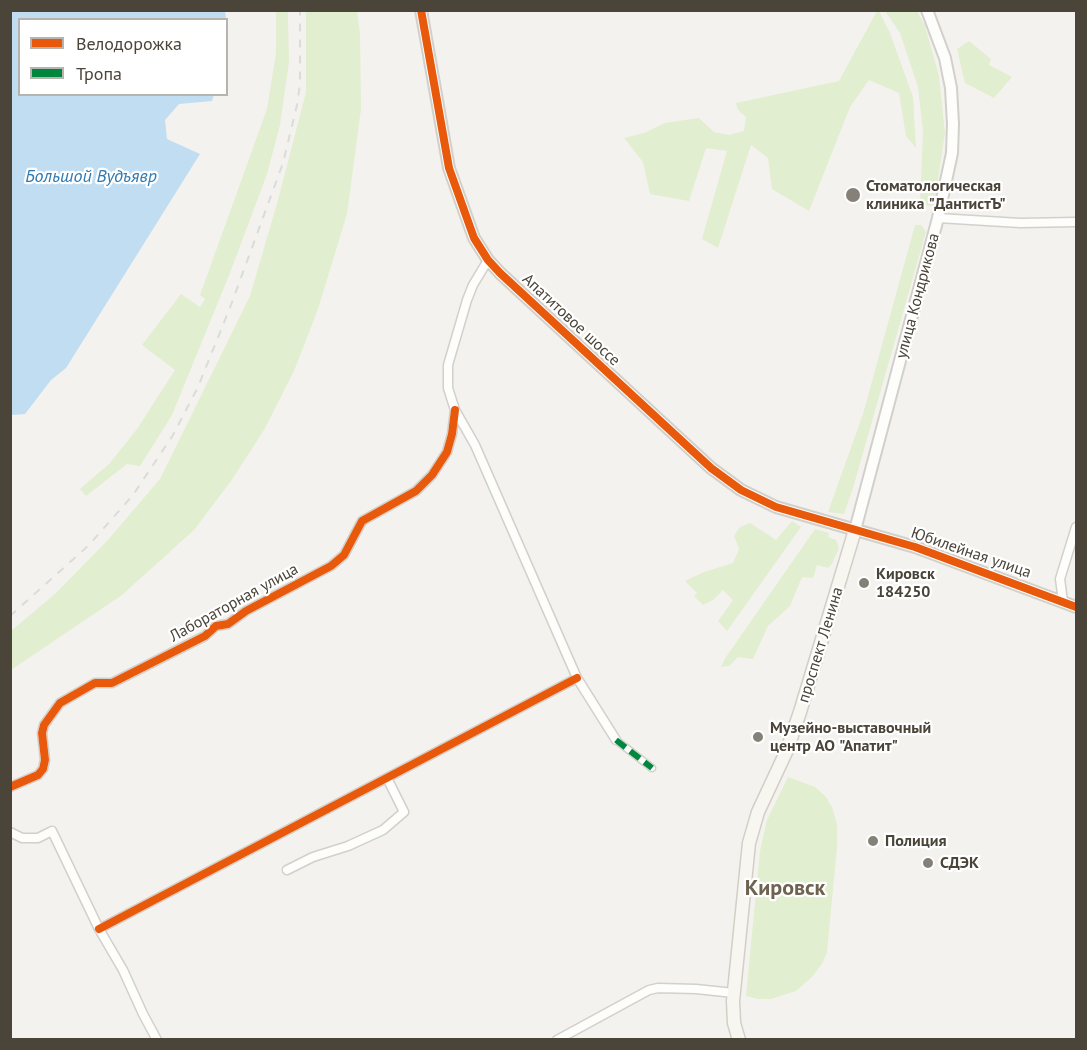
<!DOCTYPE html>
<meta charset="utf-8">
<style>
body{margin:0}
#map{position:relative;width:1087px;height:1050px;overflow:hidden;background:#f4f2ee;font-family:"PT Sans",sans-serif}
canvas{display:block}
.frame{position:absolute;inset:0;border:12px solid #4b4439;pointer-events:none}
.legend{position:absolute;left:18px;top:18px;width:210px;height:78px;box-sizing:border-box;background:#fff;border:2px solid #b7b4b0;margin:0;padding:8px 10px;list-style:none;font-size:18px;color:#4b4439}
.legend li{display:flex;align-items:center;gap:12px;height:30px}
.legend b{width:30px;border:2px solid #b7b4b0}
</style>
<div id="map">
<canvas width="1087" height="1050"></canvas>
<div class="frame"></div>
<ul class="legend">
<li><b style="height:8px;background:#e8590c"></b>Велодорожка</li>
<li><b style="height:8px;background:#00873e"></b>Тропа</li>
</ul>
</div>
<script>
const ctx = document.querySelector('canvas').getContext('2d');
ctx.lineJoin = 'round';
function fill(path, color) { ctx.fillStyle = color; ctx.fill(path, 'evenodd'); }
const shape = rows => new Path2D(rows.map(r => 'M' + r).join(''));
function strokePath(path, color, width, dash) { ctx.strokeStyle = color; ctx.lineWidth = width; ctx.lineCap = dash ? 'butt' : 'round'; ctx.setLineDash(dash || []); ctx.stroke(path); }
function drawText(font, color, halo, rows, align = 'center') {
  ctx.font = font + ' "PT Sans",sans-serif'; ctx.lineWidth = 4.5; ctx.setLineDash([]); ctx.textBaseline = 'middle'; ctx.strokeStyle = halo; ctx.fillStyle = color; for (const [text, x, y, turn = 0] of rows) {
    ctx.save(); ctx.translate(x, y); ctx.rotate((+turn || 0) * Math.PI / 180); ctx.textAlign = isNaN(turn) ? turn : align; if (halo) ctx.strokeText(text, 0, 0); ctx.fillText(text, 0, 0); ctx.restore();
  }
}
fill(shape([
 [276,11,288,11,288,17,289,62,280,125,267,174,230,273,172,415,140,466,127,464,86,496,80,489,110,463,137,429,175,370,142,345,181,294,200,307,205,299,200,295,267,109,276,53],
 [306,11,357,11,360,33,361,109,347,214,318,309,294,371,264,430,231,481,194,530,122,595,11,670,11,631,56,593,107,541,160,479,250,296,278,200,306,92],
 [879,11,890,33,913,97,916,148,906,136,899,93,869,80,850,107,809,211,772,189,768,158,751,145,718,248,702,239,727,151,706,148,689,201,650,194,643,162,624,138,644,133,665,123,699,118,714,132,729,135,744,131,746,117,738,110,736,103,839,81,877,11],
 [885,11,917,11,925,26,939,76,945,133,934,206,920,205,923,131,918,87,900,33],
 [969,41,991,59,989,65,1012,77,994,98,965,83,957,49],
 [915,225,921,225,926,232,853,488,844,514,828,512,863,414],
 [792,521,801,527,727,631,718,621,733,600,723,590,713,600,703,605,694,596,697,593,685,581,704,572,733,563,739,549,734,536,740,527,750,523,776,540],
 [815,529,829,533,828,537,836,540,839,548,832,564,828,568,817,565,813,578,802,577,790,606,768,626,753,659,738,657,729,666,721,667,724,660],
 [788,777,815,787,826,797,832,807,837,824,837,847,827,952,822,964,812,977,796,991,771,999,758,999,746,996,760,851,767,820]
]), '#e1eecf');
fill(shape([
 [11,10,225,10,226,19,20,20,20,94,214,95,212,101,179,104,165,120,167,139,200,154,66,368,51,380,25,414,11,415]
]), '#c0ddf1');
const pedestrian = shape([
 [616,740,652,768]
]);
const minor = shape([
 [938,218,1020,223,1076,222],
 [488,260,473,285,467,300,448,365,448,388,455,410,475,445,577,678,616,740],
 [1063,601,1060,579,1076,527],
 [10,787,38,775,43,769,45,760,42,733,44,725,60,703,95,683,112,683,205,636,216,626,228,624,246,611,331,566,344,555,362,521,416,491,432,475,447,452,452,434,455,410],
 [10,832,22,838,38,838,52,831,99,929,123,970,143,1014,157,1040],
 [287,870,313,857,348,846,383,830,404,812,387,778],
 [99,929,577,678],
 [557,1040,649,990,658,988,696,989,734,993]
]);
const tertiary = shape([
 [421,10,449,168,474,238,488,260,500,273,711,468,741,490,776,507,915,547,1076,607],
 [855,530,938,218,952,153,953,124,951,88,945,58,927,10]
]);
const secondary = shape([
 [739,1040,734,1023,733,1001,749,843,758,812,787,750,800,712,855,530]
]);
strokePath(pedestrian, '#d2d0cb', 9);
strokePath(minor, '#d2d0cb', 11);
strokePath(tertiary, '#d2d0cb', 14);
strokePath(secondary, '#d3cfc5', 15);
strokePath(pedestrian, '#fdfdfc', 6);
strokePath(minor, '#fdfdfc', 8);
strokePath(tertiary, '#fdfdfc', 10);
strokePath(secondary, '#f7f6f1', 12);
strokePath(shape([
 [10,616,88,546,133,495,173,435,198,387,231,305,283,163,297,105,300,84,300,10]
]), '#dbdbda', 2, [8, 8]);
strokePath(shape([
 [616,740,652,768]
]), '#00873e', 6, [12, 6]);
strokePath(shape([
 [421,10,449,168,474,238,488,260,500,273,711,468,741,490,776,507,915,547,1076,607],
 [10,787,38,775,43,769,45,760,42,733,44,725,60,703,95,683,112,683,205,636,216,626,228,624,246,611,331,566,344,555,362,521,416,491,432,475,447,452,452,434,455,410],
 [99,929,577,678]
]), '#e8590c', 8);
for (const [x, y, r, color] of [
 [853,195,8,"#868178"],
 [864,583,6,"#868178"],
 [758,737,6,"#868178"],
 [873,841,6,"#868178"],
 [928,863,6,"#868178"]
]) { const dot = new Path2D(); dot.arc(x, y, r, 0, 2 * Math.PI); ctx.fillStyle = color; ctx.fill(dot); strokePath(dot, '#fff', 2); }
drawText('bold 16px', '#4b4439', '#fff', [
 ["Стоматологическая",866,186],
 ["клиника \"ДантистЪ\"",866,204],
 ["Кировск",876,574],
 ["184250",876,592],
 ["Музейно-выставочный",770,728],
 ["центр АО \"Апатит\"",770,746],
 ["Полиция",885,841],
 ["СДЭК",940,863]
], 'left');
drawText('16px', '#4b4439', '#fff', [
 ["улица Кондрикова",918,296,-75],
 ["Апатитовое шоссе",571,320,43],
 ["Юбилейная улица",971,553,19],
 ["Лабораторная улица",234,603,-29],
 ["проспект Ленина",821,645,-73]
]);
drawText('italic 18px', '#2e7ab2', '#fff', [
 ["Большой Вудъявр",91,177]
]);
drawText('bold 22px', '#6e6250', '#fff', [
 ["Кировск",785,889]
]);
</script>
